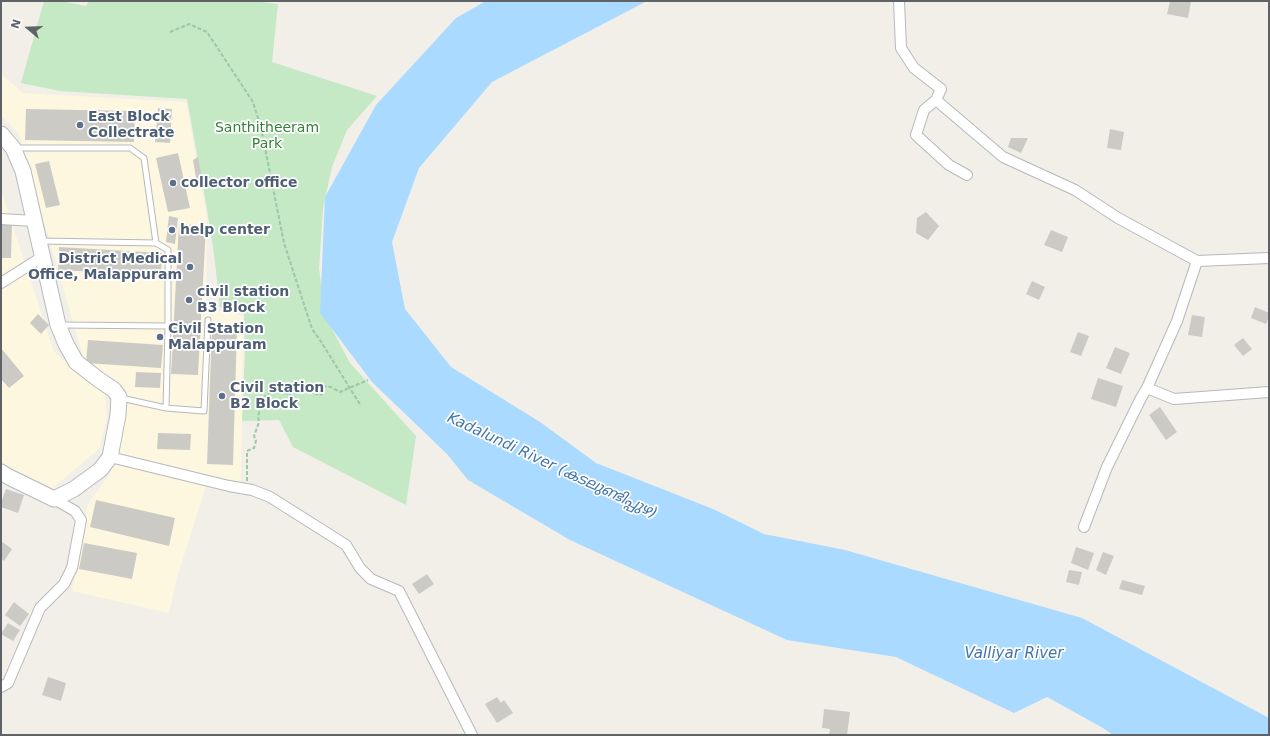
<!DOCTYPE html>
<meta charset="utf-8">
<style>
body{margin:0}
#map{position:relative;width:1270px;height:736px;overflow:hidden;background:#f1efe8;font-family:"DejaVu Sans",sans-serif}
canvas{display:block}
.frame{position:absolute;inset:0;border:2px solid #5f6368;pointer-events:none}
.north{position:absolute;left:8px;top:8px;width:40px;height:40px;-webkit-text-stroke:3px #fff;paint-order:stroke;rotate:289deg;font-size:11px;font-weight:700;line-height:16px;text-align:center;color:#5f6368}
.north::after{content:'';display:block;margin:auto;width:14px;height:18px;background:#5f6368;clip-path:polygon(50% 0,100% 100%,50% 72%,0 100%)}
</style>
<div id="map">
<canvas width="1270" height="736"></canvas>
<div class="frame"></div>
<div class="north">N</div>
</div>
<script>
const ctx = document.querySelector('canvas').getContext('2d');
ctx.lineJoin = 'round';
function fill(path, color) { ctx.fillStyle = color; ctx.fill(path, 'evenodd'); }
const shape = rows => new Path2D(rows.map(r => 'M' + r).join(''));
function strokePath(path, color, width, dash) { ctx.strokeStyle = color; ctx.lineWidth = width; ctx.lineCap = dash ? 'butt' : 'round'; ctx.setLineDash(dash || []); ctx.stroke(path); }
function drawText(font, color, halo, rows, align = 'center') {
  ctx.font = font + ' "DejaVu Sans","Noto Sans Malayalam",sans-serif'; ctx.lineWidth = 3.5; ctx.setLineDash([]); ctx.textBaseline = 'middle'; ctx.strokeStyle = halo; ctx.fillStyle = color; for (const [text, x, y, turn = 0] of rows) {
    ctx.save(); ctx.translate(x, y); ctx.rotate((+turn || 0) * Math.PI / 180); ctx.textAlign = isNaN(turn) ? turn : align; if (halo) ctx.strokeText(text, 0, 0); ctx.fillText(text, 0, 0); ctx.restore();
  }
}
fill(shape([
 [1,74,23,93,186,102,207,219,206,308,243,316,241,481,209,477,178,574,169,613,72,591,88,504,111,472,125,418,126,389,89,366,83,357,19,134,1,115],
 [1,190,54,352,105,393,107,418,99,449,53,488,1,463]
]), '#fef7e0');
fill(shape([
 [44,1,61,1,86,6,89,1,253,1,278,4,272,62,377,96,347,130,332,167,323,208,319,268,325,316,350,363,416,436,406,505,293,447,279,420,242,421,245,352,244,313,220,307,214,254,207,209,187,99,60,91,21,83]
]), '#c5e8c5');
fill(shape([
 [486,1,647,1,492,82,419,168,392,242,405,309,451,367,540,422,596,463,713,509,764,534,845,550,1082,618,1269,718,1269,735,1113,735,1103,728,1047,697,1014,713,896,657,787,640,570,540,468,480,447,454,372,382,320,313,325,197,376,105,456,18]
]), '#aadaff');
fill(shape([
 [1170,1,1191,1,1188,18,1167,14],
 [158,108,172,109,170,143,155,142],
 [26,109,135,111,134,142,25,140],
 [1110,129,1124,132,1121,150,1107,148],
 [1011,138,1028,138,1021,153,1008,147],
 [178,153,190,208,168,212,156,158],
 [198,157,203,183,197,184,193,160],
 [49,161,60,205,46,208,35,164],
 [926,212,939,226,928,240,916,233,917,218],
 [169,216,178,218,175,244,166,242],
 [1,224,12,224,11,258,1,258],
 [179,224,206,226,198,375,171,374],
 [1051,230,1068,237,1062,252,1044,245],
 [59,247,162,253,161,275,58,270],
 [1032,281,1045,287,1039,300,1026,294],
 [1255,307,1269,313,1269,317,1266,324,1251,318],
 [38,314,49,325,41,334,30,323],
 [1192,315,1205,317,1202,337,1188,335],
 [212,327,237,328,233,465,207,464],
 [1078,332,1089,336,1081,356,1070,352],
 [1243,338,1252,349,1243,356,1234,345],
 [88,340,163,345,161,368,86,363],
 [1115,347,1130,353,1121,374,1106,368],
 [1,348,24,376,9,388,1,379],
 [136,372,161,373,160,388,135,387],
 [1098,378,1123,386,1116,407,1091,399],
 [1160,407,1177,432,1166,440,1149,415],
 [158,433,191,434,190,450,157,449],
 [6,489,24,495,18,513,1,507,1,503],
 [96,500,175,518,169,546,90,527],
 [1,541,12,549,4,561,1,559],
 [84,543,137,553,132,579,79,569],
 [1076,547,1094,553,1088,570,1071,563],
 [1103,552,1114,556,1106,575,1096,570],
 [1069,570,1082,572,1079,585,1066,582],
 [427,574,434,584,419,594,412,584],
 [1122,580,1145,586,1142,595,1119,589],
 [14,602,29,614,20,626,5,615],
 [8,623,20,630,13,641,1,634],
 [48,677,66,683,61,701,42,695],
 [497,697,501,703,504,700,513,713,497,723,485,704],
 [824,709,850,712,847,735,829,735,830,729,822,728]
]), '#cccac5');
const lane = shape([
 [16,148,130,148,144,158,156,243,168,250,168,326,166,408,121,398],
 [41,241,156,243],
 [61,325,168,326],
 [166,408,204,411,208,320]
]);
const street = shape([
 [899,1,901,48,914,68,941,89,936,100,1003,157,1075,190,1118,218,1197,261,1177,321,1147,388,1174,399,1269,392],
 [936,100,924,110,916,135,949,165,967,175],
 [1,219,34,221],
 [1197,261,1269,258],
 [1,283,42,257],
 [110,457,229,486,252,490,270,497,346,545,360,568,371,579,399,591,472,735],
 [1084,527,1107,467,1141,398,1147,388],
 [1,687,8,683,40,608,64,584,72,568,81,520,75,511,54,499]
]);
const secondary = shape([
 [1,134,13,148,23,171,58,325,66,344,76,362,98,379,114,390,119,397,118,415,110,457,100,470,74,489,54,499,9,477,1,472]
]);
strokePath(lane, '#b5b8bc', 7);
strokePath(street, '#b5b8bc', 12);
strokePath(secondary, '#b6babf', 17);
strokePath(shape([
 [170,32,189,24,207,32,253,102,261,128,284,243,312,329,320,340,361,406],
 [247,481,247,451,254,448,256,441,254,436,259,422,258,417,260,408,265,396,274,390,283,392,290,395,291,392,304,386,309,390,318,395,322,394,320,392,322,386,331,387,340,392,368,380]
]), '#9cc7a9', 2, [4, 2]);
strokePath(lane, '#fff', 5);
strokePath(street, '#fff', 10);
strokePath(secondary, '#fff', 15);
for (const [x, y, r, color] of [
 [80,125,4,"#5c6f8a"],
 [173,183,4,"#5c6f8a"],
 [172,230,4,"#5c6f8a"],
 [190,267,4,"#5c6f8a"],
 [189,300,4,"#5c6f8a"],
 [160,337,4,"#5c6f8a"],
 [222,396,4,"#5c6f8a"]
]) { const dot = new Path2D(); dot.arc(x, y, r, 0, 2 * Math.PI); ctx.fillStyle = color; ctx.fill(dot); strokePath(dot, '#fff', 1.5); }
drawText('bold 14px', '#4e5e75', '#fff', [
 ["East Block",88,117],
 ["Collectrate",88,133],
 ["collector office",181,183],
 ["help center",180,230],
 ["District Medical",182,259,"right"],
 ["Office, Malappuram",182,275,"right"],
 ["civil station",197,292],
 ["B3 Block",197,308],
 ["Civil Station",168,329],
 ["Malappuram",168,345],
 ["Civil station",230,388],
 ["B2 Block",230,404]
], 'left');
drawText('14px', '#348238', '#fff', [
 ["Santhitheeram",267,128],
 ["Park",267,144]
]);
drawText('italic 15px', '#4174aa', '#fff', [
 ["Kadalundi River (കടലുണ്ടിപ്പുഴ)",552,466,25],
 ["Valliyar River",1014,654]
]);
</script>
